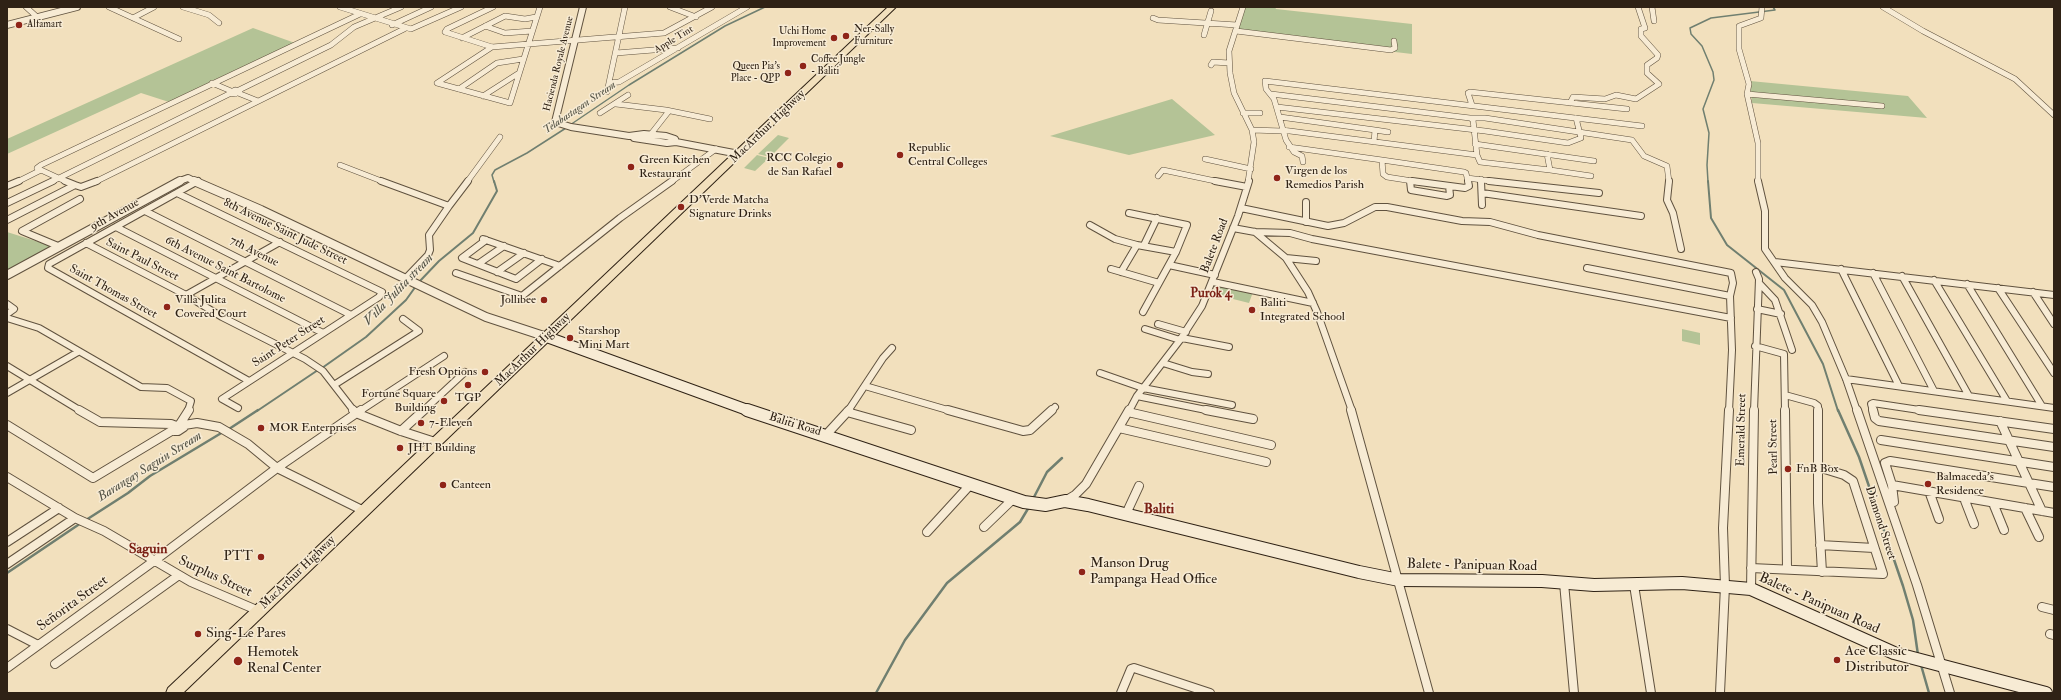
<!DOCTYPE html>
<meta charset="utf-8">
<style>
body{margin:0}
#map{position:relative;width:2061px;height:700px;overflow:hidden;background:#f2e0bd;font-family:"IM FELL Double Pica",serif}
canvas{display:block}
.frame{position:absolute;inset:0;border:8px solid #2f2215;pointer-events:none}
</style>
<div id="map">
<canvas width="2061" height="700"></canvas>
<div class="frame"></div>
</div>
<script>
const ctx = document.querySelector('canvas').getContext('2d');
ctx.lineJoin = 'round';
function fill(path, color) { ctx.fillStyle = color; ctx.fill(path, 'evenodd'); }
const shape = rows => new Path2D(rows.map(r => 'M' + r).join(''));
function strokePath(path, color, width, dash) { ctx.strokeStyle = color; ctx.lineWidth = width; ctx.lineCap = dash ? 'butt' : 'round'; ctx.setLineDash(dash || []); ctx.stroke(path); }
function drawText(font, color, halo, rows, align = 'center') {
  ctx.font = font + ' "IM FELL Double Pica",serif'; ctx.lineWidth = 3; ctx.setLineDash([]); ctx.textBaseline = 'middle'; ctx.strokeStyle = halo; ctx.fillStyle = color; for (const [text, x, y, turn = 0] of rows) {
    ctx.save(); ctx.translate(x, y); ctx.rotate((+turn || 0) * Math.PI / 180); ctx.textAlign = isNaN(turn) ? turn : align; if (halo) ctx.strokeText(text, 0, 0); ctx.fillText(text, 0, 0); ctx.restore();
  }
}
fill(shape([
 [1242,7,1275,7,1276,9,1412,24,1412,54,1235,33],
 [253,28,295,43,169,102,141,93,7,154,7,139],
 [1750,81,1908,96,1927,118,1752,103],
 [1172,99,1215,135,1129,155,1050,136],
 [778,135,789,138,770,157,758,154],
 [757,155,769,158,755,171,744,168],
 [7,232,55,247,7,273],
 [1217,284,1253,292,1249,303,1213,294],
 [1682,329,1700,333,1700,345,1682,341]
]), '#b4c396');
strokePath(shape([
 [570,125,629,85,725,26,765,7],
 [494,182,492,175,495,170,527,153,566,128],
 [1708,182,1707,165,1709,133,1703,109,1714,80,1713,72,1702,46,1691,34,1690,28,1711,18,1775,10,1773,7]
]), '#707f70', 1.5);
strokePath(shape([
 [1708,181,1711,218,1727,245,1784,290,1823,364,1838,411],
 [419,282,439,261,473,233,497,191,494,181],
 [322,368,366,337,406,300,416,286],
 [257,411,318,370]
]), '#707f70', 2);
strokePath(shape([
 [1838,410,1859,457,1903,586,1913,620,1918,655],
 [229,429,258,410],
 [1033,499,1047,472,1062,458],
 [86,520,128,493,150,476,223,432],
 [7,573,81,523],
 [1921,665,1929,693],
 [876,693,905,640,947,583,1020,522,1029,507]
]), '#707f70', 2.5);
const minorFar2 = shape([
 [26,7,36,16],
 [109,7,179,39],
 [183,7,209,15,219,23],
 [340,7,411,29,461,7],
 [493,7,447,29,445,32,492,47,664,33,712,7],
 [670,7,696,17],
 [1243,7,1229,51,1230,73,1234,93,1252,130,1254,142,1248,182],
 [1652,7,1654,21],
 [1883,7,1923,31,2015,79,2054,115],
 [133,18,154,7],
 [1153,18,1158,20,1237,25],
 [392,25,431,7],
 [485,26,505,33,532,31],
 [1236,31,1391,50,1395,48,1394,41],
 [1204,35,1211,11],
 [462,38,505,16,525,19,536,17],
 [492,47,437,83,510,103,540,7],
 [616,53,678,48],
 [1211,65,1213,62,1229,63],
 [212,83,231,91],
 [609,83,619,82,747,7],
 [459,89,497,63,523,59],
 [235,90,240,91,235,94,229,93,235,90],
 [239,90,331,45,354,27,401,7],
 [607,92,625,7],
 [238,93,258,101],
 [1271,94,1470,118,1473,120,1477,155,1480,162,1550,170,1547,154],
 [1747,94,1882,106],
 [483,96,519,73],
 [1570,103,1573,97,1605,99,1616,95,1636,99,1659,84,1647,73,1647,65,1657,58,1658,55,1641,36,1641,29,1645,28,1638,7],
 [616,104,666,110,710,119],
 [1472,105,1468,93,1470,92,1627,109],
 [1277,107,1485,131,1568,143,1581,138,1576,118],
 [600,113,628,95],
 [1243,113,1260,113],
 [1280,117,1375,130,1374,142],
 [1470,118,1485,118,1632,140,1644,156,1667,166,1669,182],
 [1252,130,1282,131],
 [1282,130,1477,155],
 [1375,130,1388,132],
 [647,139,669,111],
 [1475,144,1594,161],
 [1289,147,1382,160],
 [1205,159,1251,169],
 [1382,160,1464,172,1466,173,1468,182],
 [1382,160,1383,174,1387,177,1419,182],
 [1303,162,1302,156,1294,152,1286,140,1274,99,1266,89,1265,81,1642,126],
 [340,165,384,182],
 [41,170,67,182],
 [1550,170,1591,176],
 [1158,176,1163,170,1220,182],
 [1467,178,1498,182],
 [1481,179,1481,182],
 [1410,180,1410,182],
 [17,182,41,170,37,168,41,165,360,14],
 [51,182,229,94],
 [95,182,404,29],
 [467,182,500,137],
 [671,182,716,149],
 [1758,182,1758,143,1747,94,1749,84,1739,49,1739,26,1761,18,1762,7]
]);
const minorFar1 = shape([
 [65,181,75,185],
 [198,181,49,264,48,268,249,381],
 [381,181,449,206,429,235,430,250,428,255,405,279],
 [1215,181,1247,187],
 [1410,181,1411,190,1447,196,1450,195,1449,186],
 [1412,181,1465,188,1469,186,1468,181],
 [1481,181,1482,205],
 [1489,181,1599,193],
 [1669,181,1667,200,1673,213,1681,249],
 [1758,181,1765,211,1765,249,1785,278,1812,305,1822,322,1846,379,1857,411],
 [7,186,19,181],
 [177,193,382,292,379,297,222,399,238,408],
 [1482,193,1641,216],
 [1306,202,1306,222],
 [7,203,53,181],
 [449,206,468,181],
 [1241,208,1328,226,1344,223,1375,207,1387,207,1462,221,1490,222,1538,235,1731,273,1733,283,1730,296,1732,350,1729,411],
 [145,211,351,315],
 [1129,213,1187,225,1176,252,1143,312],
 [7,220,75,185,81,187,97,181],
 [1090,225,1115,239,1137,245],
 [116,227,323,333],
 [1233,228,1255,232,1290,233,1312,239,1731,318],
 [1255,232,1286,258,1308,292,1317,312,1352,411],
 [483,239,560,266],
 [486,240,462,258,516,279,542,259],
 [86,243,186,295,222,317,305,359,323,371,354,411],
 [1144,245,1157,218],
 [58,246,22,231,80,199],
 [1286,258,1316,261],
 [1775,262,2054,295],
 [478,264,504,246],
 [1169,265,1215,275],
 [1587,268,1730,296],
 [1111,269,1159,283],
 [1841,269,1899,386],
 [497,272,524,253],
 [1121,272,1137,245,1176,252],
 [456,273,522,296,620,218,672,181],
 [1873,273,1934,391],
 [1902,276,1969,396],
 [1934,280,2007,401],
 [1213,282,1313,303],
 [1759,283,1775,300,1792,350],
 [1967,284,2042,406],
 [1998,288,2054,373],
 [2033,292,2054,324],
 [186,295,280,242],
 [7,304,14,309,7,314],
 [1757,309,1781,314],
 [7,318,39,328,141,387,167,388,191,401,188,411],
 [1158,324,1186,332],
 [1145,329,1180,340],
 [1182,338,1229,347],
 [1755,346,1784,354,1785,411],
 [1163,363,1192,372,1208,374],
 [7,366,81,411],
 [1100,373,1143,388,1232,405],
 [1846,379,2054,408],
 [334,385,419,331,403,319],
 [865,386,951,411],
 [7,393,78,352],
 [1785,395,1814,403,1818,406,1818,411],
 [1137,396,1211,411],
 [360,411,444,356],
 [423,411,465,372],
 [848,411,883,358,892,348],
 [1051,411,1055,407],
 [1129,411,1137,396,1180,340,1202,306,1238,216,1249,181],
 [1754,411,1759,279,1756,272],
 [1873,411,1871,404,1873,403,1926,411]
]);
const minor = shape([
 [79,410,100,422,171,424,176,426],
 [353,410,356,413,401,431,435,442],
 [948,410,1023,431,1030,430,1052,410],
 [1206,410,1253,419],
 [1351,410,1429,693],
 [1785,410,1787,569],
 [1818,410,1818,503,1822,572],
 [1857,410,1917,585,1950,693],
 [1873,410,1875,418,1879,421,2054,447],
 [1919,410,2054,429],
 [847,412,911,430],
 [1128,412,1271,445],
 [2000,421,2042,511],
 [180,424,189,410],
 [182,424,184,427,178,431,174,431,173,429,176,426,182,424],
 [7,425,93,478,173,430],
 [184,425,197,423,219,427,248,444,277,468,364,511],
 [1119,428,1266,462],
 [401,431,424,410],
 [826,435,849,410],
 [1881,440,2054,467],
 [7,477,75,518,104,531,191,582,259,611],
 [1892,485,2054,513],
 [1929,491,1939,519],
 [1964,498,1974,524],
 [1065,501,1075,495,1086,484,1129,410],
 [1894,502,1892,485,1885,463,1890,461,2054,487],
 [1993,503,2004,530],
 [2025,508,2039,537],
 [1126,514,1139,486],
 [984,527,1013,499],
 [927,532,970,485],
 [7,542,59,508],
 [1820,545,1874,548],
 [7,564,75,518],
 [1751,568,1883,574,1853,481,1844,475,1818,467],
 [1564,583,1574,693],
 [1634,585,1651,693],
 [1751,589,1754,410],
 [2042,607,2054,610],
 [7,629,38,645],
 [2050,634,2054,635],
 [55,664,179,575],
 [7,668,154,561,277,468,361,410],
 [1121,693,1131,669,1134,668,1210,693],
 [1720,693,1725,586,1723,528,1729,410]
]);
const tertiaryFar1 = shape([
 [583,7,555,122,571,127,629,136,644,134,666,136,675,139,676,142],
 [7,25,77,7],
 [634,138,667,143,676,142,739,154],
 [177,182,188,178,196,182]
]);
const tertiary = shape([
 [194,181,261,210,486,317,547,337],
 [7,275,180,181]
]);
const secondaryFar1 = shape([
 [547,337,750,411]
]);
const secondary = shape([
 [747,410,1024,502,1046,505,1065,501,1088,505,1359,572,1399,580,1542,581,1594,585,1682,583,1751,589,1894,653,2046,693]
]);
const trunk = shape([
 [888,7,896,7,183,693,166,693,168,688,888,7]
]);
strokePath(minorFar2, '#60523f', 6);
strokePath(minorFar1, '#60523f', 8);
strokePath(minor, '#60523f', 10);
strokePath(tertiaryFar1, '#60523f', 8);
strokePath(tertiary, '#60523f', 10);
strokePath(secondaryFar1, '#2f2215', 12);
strokePath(secondary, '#2f2215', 14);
strokePath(trunk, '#2f2215', 2);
strokePath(minorFar2, '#f7ebd4', 5);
strokePath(minorFar1, '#f7ebd4', 6);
strokePath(minor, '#f7ebd4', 8);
strokePath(tertiaryFar1, '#f7ebd4', 6);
strokePath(tertiary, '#f7ebd4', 8);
strokePath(secondaryFar1, '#f7ebd4', 10);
strokePath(secondary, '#f7ebd4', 12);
fill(trunk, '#f2e0bd');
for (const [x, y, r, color] of [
 [19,25,4,"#8f2418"],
 [846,36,4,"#8f2418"],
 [834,38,4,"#8f2418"],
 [803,66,4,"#8f2418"],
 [788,73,4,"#8f2418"],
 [900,155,4,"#8f2418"],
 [840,165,4,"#8f2418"],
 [631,167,4,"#8f2418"],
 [1277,178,4,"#8f2418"],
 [681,207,4,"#8f2418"],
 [544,300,4,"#8f2418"],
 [167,307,4,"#8f2418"],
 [1252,310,4,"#8f2418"],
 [570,338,4,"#8f2418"],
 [485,372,4,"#8f2418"],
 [468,385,4,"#8f2418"],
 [444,401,4,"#8f2418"],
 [421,423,4,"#8f2418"],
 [261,428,4,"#8f2418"],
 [400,448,4,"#8f2418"],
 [1788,469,4,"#8f2418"],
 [1928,484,4,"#8f2418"],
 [443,485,4,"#8f2418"],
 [261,557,4,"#8f2418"],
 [1082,572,4,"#8f2418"],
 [198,634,4,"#8f2418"],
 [1837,660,4,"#8f2418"],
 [238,661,5,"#8f2418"]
]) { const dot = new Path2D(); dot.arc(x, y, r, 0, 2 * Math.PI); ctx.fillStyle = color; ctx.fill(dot); strokePath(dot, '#f7ebd4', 1.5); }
drawText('10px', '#2f2215', '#f7ebd4', [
 ["Alfamart",27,25],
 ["Ner-Sally",854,30],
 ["Furniture",854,42],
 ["Uchi Home",826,32,"right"],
 ["Improvement",826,44,"right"],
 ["Coffee Jungle",811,60],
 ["- Baliti",811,72],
 ["Queen Pia’s",780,67,"right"],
 ["Place - QPP",780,79,"right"]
], 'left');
drawText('10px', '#2f2215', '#f7ebd4', [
 ["Apple Tint",674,40,-31],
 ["Hacienda Royale Avenue",559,64,-76]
]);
drawText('italic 11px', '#505043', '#f7ebd4', [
 ["Telabastagan Stream",580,108,-34]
]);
drawText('12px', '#2f2215', '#f7ebd4', [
 ["MacArthur Highway",768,127,-44],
 ["9th Avenue",115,215,-29],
 ["8th Avenue Saint Jude Street",285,232,26],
 ["Balete Road",1215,246,-69],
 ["7th Avenue",254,252,27],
 ["Saint Paul Street",142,260,27],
 ["6th Avenue Saint Bartolome",225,270,27],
 ["Saint Thomas Street",113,292,29],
 ["Saint Peter Street",289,342,-33],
 ["MacArthur Highway",533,350,-44],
 ["Baliti Road",795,425,17],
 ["Emerald Street",1742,430,-89],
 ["Pearl Street",1774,447,-91],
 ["Diamond Street",1880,523,72],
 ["MacArthur Highway",298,573,-44]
]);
drawText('12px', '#2f2215', '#f7ebd4', [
 ["Republic",908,148],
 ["Central Colleges",908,162],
 ["RCC Colegio",832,158,"right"],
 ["de San Rafael",832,172,"right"],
 ["Green Kitchen",639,160],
 ["Restaurant",639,174],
 ["Virgen de los",1285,171],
 ["Remedios Parish",1285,185],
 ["D'Verde Matcha",689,200],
 ["Signature Drinks",689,214],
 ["Villa Julita",175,300],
 ["Covered Court",175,314],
 ["Jollibee",536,300,"right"],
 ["Baliti",1260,303],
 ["Integrated School",1260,317],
 ["Starshop",578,331],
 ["Mini Mart",578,345],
 ["Fresh Options",477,372,"right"],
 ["Fortune Square",436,394,"right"],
 ["Building",436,408,"right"],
 ["TGP",468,398,"center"],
 ["7-Eleven",429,423],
 ["MOR Enterprises",269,428],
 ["JHT Building",408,448],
 ["FnB Box",1796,469],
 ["Balmaceda's",1936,477],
 ["Residence",1936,491],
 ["Canteen",451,485]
], 'left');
drawText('italic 13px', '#505043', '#f7ebd4', [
 ["Villa Julita stream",399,290,-46],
 ["Barangay Saguin Stream",150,467,-32]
]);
drawText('bold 13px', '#7a1f14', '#f7ebd4', [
 ["Purok 4",1211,294]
]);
drawText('bold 14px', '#7a1f14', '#f7ebd4', [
 ["Baliti",1159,510],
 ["Saguin",148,550]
]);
drawText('14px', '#2f2215', '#f7ebd4', [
 ["PTT",253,557,"right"],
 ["Manson Drug",1090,564],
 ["Pampanga Head Office",1090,580],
 ["Sing-Le Pares",206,634],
 ["Ace Classic",1845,652],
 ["Distributor",1845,668],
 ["Hemotek",247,653],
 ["Renal Center",247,669]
], 'left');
drawText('14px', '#2f2215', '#f7ebd4', [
 ["Balete - Panipuan Road",1472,566,1],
 ["Surplus Street",215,577,25],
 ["Señorita Street",73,604,-36],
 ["Balete - Panipuan Road",1819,604,24]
]);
</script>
